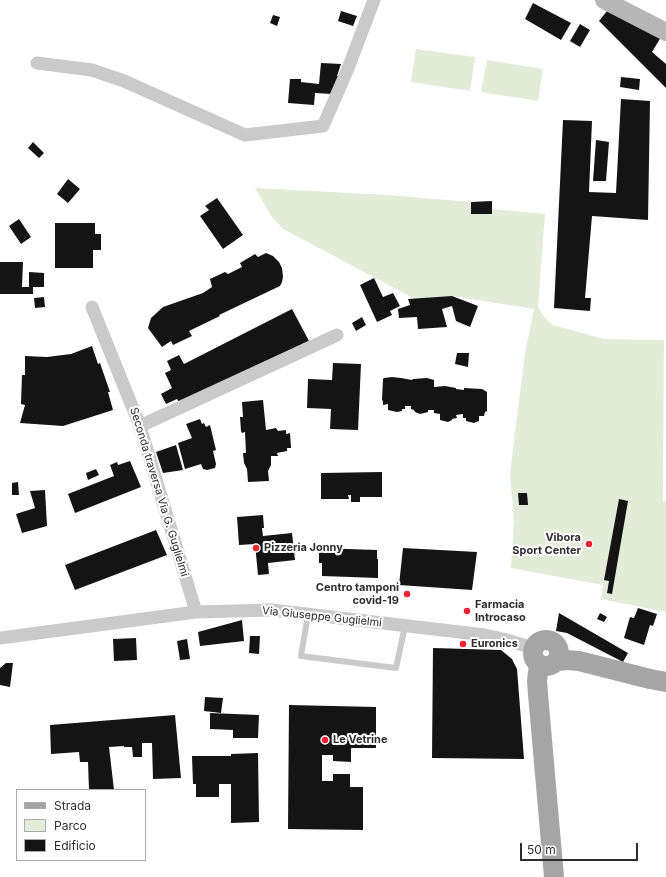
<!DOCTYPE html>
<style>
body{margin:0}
#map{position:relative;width:666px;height:877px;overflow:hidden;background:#fff;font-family:Inter,sans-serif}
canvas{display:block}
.legend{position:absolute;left:16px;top:789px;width:130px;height:72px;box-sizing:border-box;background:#fff;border:1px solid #ababab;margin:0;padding:5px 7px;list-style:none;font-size:12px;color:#2d2d2d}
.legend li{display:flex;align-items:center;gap:8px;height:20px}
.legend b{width:20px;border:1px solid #ababab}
.scale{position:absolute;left:520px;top:843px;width:118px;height:18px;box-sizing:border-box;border:2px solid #2d2d2d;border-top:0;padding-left:5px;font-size:12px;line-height:14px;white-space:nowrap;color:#2d2d2d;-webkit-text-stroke:3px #fff;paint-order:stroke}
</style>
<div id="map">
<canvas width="666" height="877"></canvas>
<ul class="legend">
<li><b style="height:5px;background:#a5a5a5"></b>Strada</li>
<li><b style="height:11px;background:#e3ecd9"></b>Parco</li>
<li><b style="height:11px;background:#141414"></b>Edificio</li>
</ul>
<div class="scale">50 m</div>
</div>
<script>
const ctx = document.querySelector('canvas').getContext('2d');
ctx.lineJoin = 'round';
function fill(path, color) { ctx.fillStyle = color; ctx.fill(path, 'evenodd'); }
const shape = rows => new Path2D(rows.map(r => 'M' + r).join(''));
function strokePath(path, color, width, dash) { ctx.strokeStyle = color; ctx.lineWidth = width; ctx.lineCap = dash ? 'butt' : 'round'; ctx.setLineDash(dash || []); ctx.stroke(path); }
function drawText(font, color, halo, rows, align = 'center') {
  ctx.font = font + ' Inter,sans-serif'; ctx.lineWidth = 4; ctx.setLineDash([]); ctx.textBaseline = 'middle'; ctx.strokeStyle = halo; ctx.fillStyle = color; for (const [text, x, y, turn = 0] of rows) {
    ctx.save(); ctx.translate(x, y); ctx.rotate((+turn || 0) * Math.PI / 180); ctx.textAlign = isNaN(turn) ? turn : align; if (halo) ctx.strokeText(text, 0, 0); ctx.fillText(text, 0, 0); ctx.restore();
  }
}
fill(shape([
 [416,49,475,57,470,91,411,82],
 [487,60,543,69,538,101,481,92],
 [255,188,388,195,471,202,492,201,492,209,545,214,538,307,545,318,553,325,604,339,664,340,663,501,666,501,666,612,601,599,603,585,511,568,514,521,510,474,515,432,525,353,534,309,452,296,415,299,283,229,271,216]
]), '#e3ecd9');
fill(shape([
 [533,3,571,23,561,40,525,19],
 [341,11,357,16,353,26,338,21],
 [607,11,661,37,652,52,666,64,666,88,599,21],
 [273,15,280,17,277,26,270,23],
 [580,24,590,30,580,47,570,41],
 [321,63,341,64,337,76,341,77,332,94,315,93,314,105,288,103,290,79,301,79,301,82,319,84],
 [621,77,640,79,639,90,620,87],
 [621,99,650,101,648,220,592,216,585,298,591,298,590,311,554,308,563,120,592,121,589,192,616,193],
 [596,140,609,142,606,181,593,181],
 [33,142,44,153,39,158,28,148],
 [68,179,80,189,68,203,57,194],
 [217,198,243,235,223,249,200,216,209,210,205,206],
 [492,201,492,214,471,214,471,202],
 [19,219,31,237,21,244,9,226],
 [55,223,95,223,95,234,101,234,101,250,93,250,93,268,55,268],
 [266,253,273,256,279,262,282,268,283,277,282,282,280,286,219,315,220,316,189,331,192,336,173,345,171,341,162,347,148,328,151,318,163,307,203,293,212,287,210,279,225,272,228,274,242,267,240,263,255,254,258,257],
 [0,262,23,262,22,287,29,287,29,272,44,273,44,287,33,287,33,294,0,294],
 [374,278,383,297,393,293,400,306,390,311,392,315,377,322,360,285],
 [452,296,478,306,470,327,456,321,452,306,442,309,447,327,418,329,417,317,399,318,398,309,410,305,408,299],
 [44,297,45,307,35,308,34,298],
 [292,309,309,341,179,402,177,399,166,404,161,394,172,388,165,373,171,370,167,361,179,355,184,364],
 [362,317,366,325,356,331,352,323],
 [92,346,98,364,100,363,110,392,108,392,113,410,63,426,20,423,25,405,21,404,22,375,25,375,25,356,47,357,71,354],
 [457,353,469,353,468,367,455,364],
 [333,363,361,364,358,430,330,429,331,409,307,408,308,379,332,380],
 [392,377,401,378,412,380,413,379,427,378,434,380,434,387,445,386,456,388,456,389,464,390,464,388,482,389,487,392,487,411,485,412,484,416,479,416,479,421,474,423,466,421,466,418,463,418,463,414,456,415,457,418,452,419,452,420,448,422,440,420,440,414,434,413,434,410,428,410,428,412,420,414,415,412,414,410,411,409,411,406,405,406,405,409,402,409,402,411,397,412,388,410,388,404,383,405,383,401,382,400,383,379,384,378],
 [263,400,266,430,276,428,278,431,286,430,286,434,290,433,291,448,287,448,287,451,277,453,278,456,271,456,271,465,268,471,269,481,248,482,247,469,244,463,243,453,246,453,245,432,242,433,241,431,240,417,243,417,242,402],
 [200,419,202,424,204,423,206,427,210,425,216,450,213,451,216,464,215,468,207,470,203,469,201,464,185,469,178,443,192,438,186,424],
 [176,445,183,470,163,473,156,452],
 [130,461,141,487,75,513,68,494,114,476,110,465,117,462,118,465],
 [96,469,99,475,88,480,86,473],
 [382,472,382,497,360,497,360,502,351,502,351,495,348,495,349,499,321,499,321,473],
 [18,482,19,495,12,495,12,483],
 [45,490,47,526,22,533,16,514,35,508,30,491],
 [518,493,527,493,528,505,519,505],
 [619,499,628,501,612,594,607,593,609,581,604,580],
 [263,515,264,528,262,528,263,536,292,533,295,560,268,563,269,574,258,575,255,544,239,545,237,517],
 [156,530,167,555,75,590,65,565],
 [319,548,377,550,377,559,378,559,378,578,322,576,322,563,319,563],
 [403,548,477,552,472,590,399,585],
 [638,608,657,614,653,626,650,625,644,645,624,638,630,617,634,618],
 [559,613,628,653,623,662,567,633,556,631],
 [600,613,607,617,604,622,597,619],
 [242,620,244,641,200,646,198,632],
 [250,636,260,636,259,654,249,653],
 [136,638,137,660,114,661,113,639],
 [187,639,190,659,180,660,177,641],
 [433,648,501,650,512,659,517,669,524,759,432,758],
 [6,663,13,663,10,687,0,685,0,668],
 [205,697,223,698,221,713,204,711],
 [289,705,376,707,376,748,351,748,351,762,333,761,333,755,322,755,322,781,333,781,333,774,350,774,350,787,363,787,363,830,288,829],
 [210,713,259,715,258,738,233,738,233,730,210,729],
 [175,715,181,778,153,779,152,743,142,743,142,757,133,757,132,747,124,747,124,746,109,747,114,790,89,790,88,762,80,762,79,752,51,754,50,725],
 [258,753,259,822,231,823,231,784,219,784,219,797,196,797,196,784,193,784,192,756,231,756,231,754]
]), '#141414');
strokePath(shape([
 [308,615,301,656,396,668,405,626]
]), '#cacaca', 6);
strokePath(shape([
 [37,63,92,70,124,81,245,135,323,126,347,71,374,0],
 [92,307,140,426,196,612],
 [140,426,337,335],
 [0,638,196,612,272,610,485,635,503,639,523,645,529,646,537,644]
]), '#cacaca', 13);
strokePath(shape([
 [604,0,666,32]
]), '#b7b7b7', 18);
strokePath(shape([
 '533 653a13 13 0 1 1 26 0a13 13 0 1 1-26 0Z',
 [557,661,567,660,579,661,650,679,666,682],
 [539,664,537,681,538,694,554,877]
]), '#a5a5a5', 20);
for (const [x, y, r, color] of [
 [589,544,4,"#f02330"],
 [256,548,4,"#f02330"],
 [407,594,4,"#f02330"],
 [467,611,4,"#f02330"],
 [463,644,4,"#f02330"],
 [325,740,4,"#f02330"]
]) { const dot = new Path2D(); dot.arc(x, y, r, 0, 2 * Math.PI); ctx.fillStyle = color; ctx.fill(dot); strokePath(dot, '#fff', 1.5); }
drawText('11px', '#2d2d2d', '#fff', [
 ["Seconda traversa Via G. Guglielmi",159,492,73],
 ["Via Giuseppe Guglielmi",322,617,6]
]);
drawText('bold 11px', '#2d2d2d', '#fff', [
 ["Vibora",581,538,"right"],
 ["Sport Center",581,551,"right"],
 ["Pizzeria Jonny",264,548],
 ["Centro tamponi",399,588,"right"],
 ["covid-19",399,601,"right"],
 ["Farmacia",475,605],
 ["Introcaso",475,618],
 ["Euronics",471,644],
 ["Le Vetrine",333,740]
], 'left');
</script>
